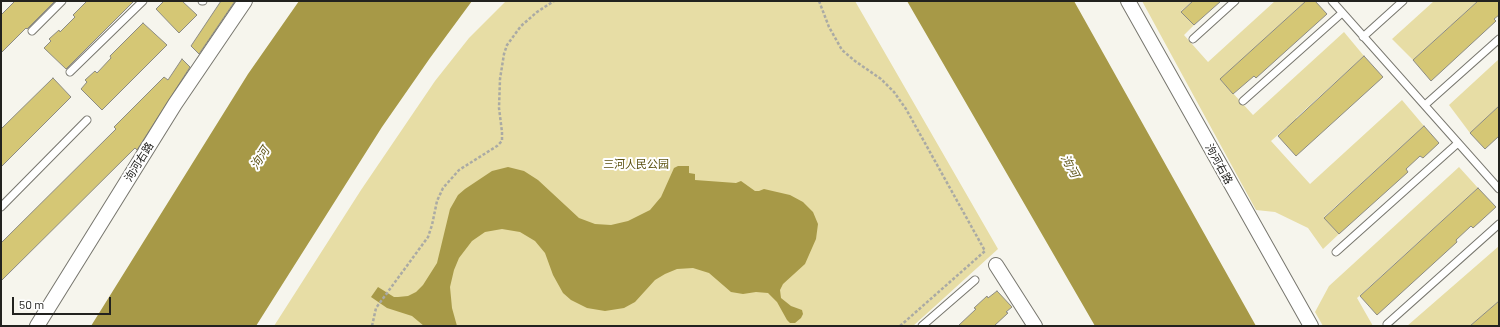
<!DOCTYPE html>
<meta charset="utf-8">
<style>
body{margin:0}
#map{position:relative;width:1500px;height:327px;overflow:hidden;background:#f6f5ed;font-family:Barlow,sans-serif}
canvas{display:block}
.frame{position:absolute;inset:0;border:2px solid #22221f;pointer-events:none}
.scale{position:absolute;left:12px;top:297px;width:99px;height:18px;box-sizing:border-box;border:2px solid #22221f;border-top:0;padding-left:5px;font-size:12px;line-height:14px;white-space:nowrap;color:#22221f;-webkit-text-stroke:3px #fff;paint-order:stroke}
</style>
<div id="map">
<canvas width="1500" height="327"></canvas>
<div class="frame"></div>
<div class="scale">50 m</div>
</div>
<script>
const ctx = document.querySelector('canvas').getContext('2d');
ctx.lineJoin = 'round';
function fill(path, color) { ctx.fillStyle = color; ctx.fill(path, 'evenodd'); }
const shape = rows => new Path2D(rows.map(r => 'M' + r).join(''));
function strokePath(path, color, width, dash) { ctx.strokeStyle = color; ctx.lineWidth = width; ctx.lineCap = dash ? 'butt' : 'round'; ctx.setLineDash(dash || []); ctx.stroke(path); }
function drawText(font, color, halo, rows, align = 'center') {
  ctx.font = font + ' Barlow,"Noto Sans SC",sans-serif'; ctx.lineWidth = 4; ctx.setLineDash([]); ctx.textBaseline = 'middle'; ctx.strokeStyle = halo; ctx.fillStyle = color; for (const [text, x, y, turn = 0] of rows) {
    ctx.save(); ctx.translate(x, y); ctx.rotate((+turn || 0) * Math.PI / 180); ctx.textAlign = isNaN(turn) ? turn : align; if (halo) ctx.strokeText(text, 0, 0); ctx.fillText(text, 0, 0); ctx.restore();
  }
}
fill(shape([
 [506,1,855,1,998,249,913,326,274,326,361,190,435,81,469,38],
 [1142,1,1193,1,1181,11,1194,25,1184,35,1208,62,1275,1,1306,1,1220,79,1253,115,1344,32,1364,56,1296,118,1298,120,1289,129,1287,127,1271,141,1310,184,1402,100,1424,126,1324,217,1339,234,1323,249,1308,228,1275,212,1256,210],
 [1434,1,1478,1,1460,17,1461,20,1454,27,1451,25,1413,60,1392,39],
 [1499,59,1499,106,1470,133,1449,105],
 [1459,167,1478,188,1357,298,1373,326,1323,326,1315,312,1329,286],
 [1499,246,1499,301,1470,326,1407,326]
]), '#e7dda5');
fill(shape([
 [299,1,472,1,430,58,382,127,256,326,91,326,248,74],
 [907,1,1074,1,1256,326,1095,326],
 [678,166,689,166,689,173,695,174,695,180,736,183,741,181,755,191,759,191,764,189,790,195,803,202,813,212,818,224,816,239,805,264,783,284,780,290,781,298,791,306,802,310,803,314,801,318,795,323,790,323,787,320,777,302,768,293,756,292,743,294,731,292,709,273,693,268,677,269,665,274,655,280,635,302,624,308,605,311,587,308,571,300,563,293,553,275,545,253,535,241,520,232,502,229,485,232,472,241,459,258,454,270,450,287,452,308,457,326,424,326,412,316,387,308,371,297,378,287,394,297,398,297,408,296,416,292,423,285,437,263,450,209,458,195,465,189,492,171,508,167,524,171,538,180,579,218,595,224,611,225,628,221,650,210,661,197,674,168]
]), '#a79947');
const building = shape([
 [15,1,55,1,27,29,26,28,1,53,1,15,15,1],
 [87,1,134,1,66,69,44,48,51,41,49,39,59,30,60,32,75,17,73,15,87,1],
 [164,1,182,1,197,15,179,33,156,9,164,1],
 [221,1,235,1,199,54,191,46,221,1],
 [1193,1,1221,1,1194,25,1181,12,1193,1],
 [1306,1,1315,1,1327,14,1256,78,1254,76,1233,94,1220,79,1306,1],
 [1478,1,1499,1,1499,15,1494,19,1496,21,1431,81,1413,60,1478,1],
 [143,23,167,45,102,110,81,89,87,82,85,80,95,71,97,73,111,58,110,56,143,23],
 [1364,56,1383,77,1296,156,1278,136,1364,56],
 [182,59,190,67,137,150,135,148,1,281,1,243,116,129,114,127,164,77,168,80,182,59],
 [53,78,71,97,1,167,1,129,53,78],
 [1499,106,1499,136,1485,149,1470,133,1499,106],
 [1424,126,1439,143,1423,158,1420,156,1406,169,1408,172,1339,234,1324,218,1424,126],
 [1478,188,1496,207,1473,228,1471,226,1456,240,1457,242,1377,315,1360,296,1478,188],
 [997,291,1012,307,1006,312,1008,313,994,326,958,326,976,309,974,308,987,296,988,298,997,291],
 [1499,301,1499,326,1470,326,1499,301]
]);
fill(building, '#d5c775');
strokePath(building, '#8c8b83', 1);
const lane = shape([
 [202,1,203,1],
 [1332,1,1499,189],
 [32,31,62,1],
 [1363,37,1403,1],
 [1193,39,1235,1],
 [70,72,143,1],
 [1243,101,1342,13],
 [1425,105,1499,39],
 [1,207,87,120],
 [1336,252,1458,143],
 [1387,324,1499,224],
 [922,326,975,280]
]);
const street = shape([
 [1128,1,1311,326],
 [996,265,1035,326],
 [37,326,175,104,245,1]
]);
strokePath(lane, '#77766e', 9);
strokePath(street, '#77766e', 16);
strokePath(shape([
 [819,1,829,27,842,50,855,61,881,79,894,92,906,109,985,251,900,326],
 [372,326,376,308,428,237,432,225,437,201,443,188,459,170,497,146,502,141,502,132,499,108,500,79,504,54,507,45,521,26,537,12,554,1]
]), '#aaaaa4', 2.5, [3, 2]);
strokePath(lane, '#fff', 7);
strokePath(street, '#fff', 14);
drawText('11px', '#22221f', '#fff', [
 ["泃河右路",139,162,-58],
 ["泃河右路",1219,164,61]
]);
drawText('11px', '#5a5010', '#fff', [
 ["三河人民公园",636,164]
]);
drawText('italic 12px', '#5e5416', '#fff', [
 ["泃河",260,158,-57],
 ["泃河",1070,166,62]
]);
</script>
